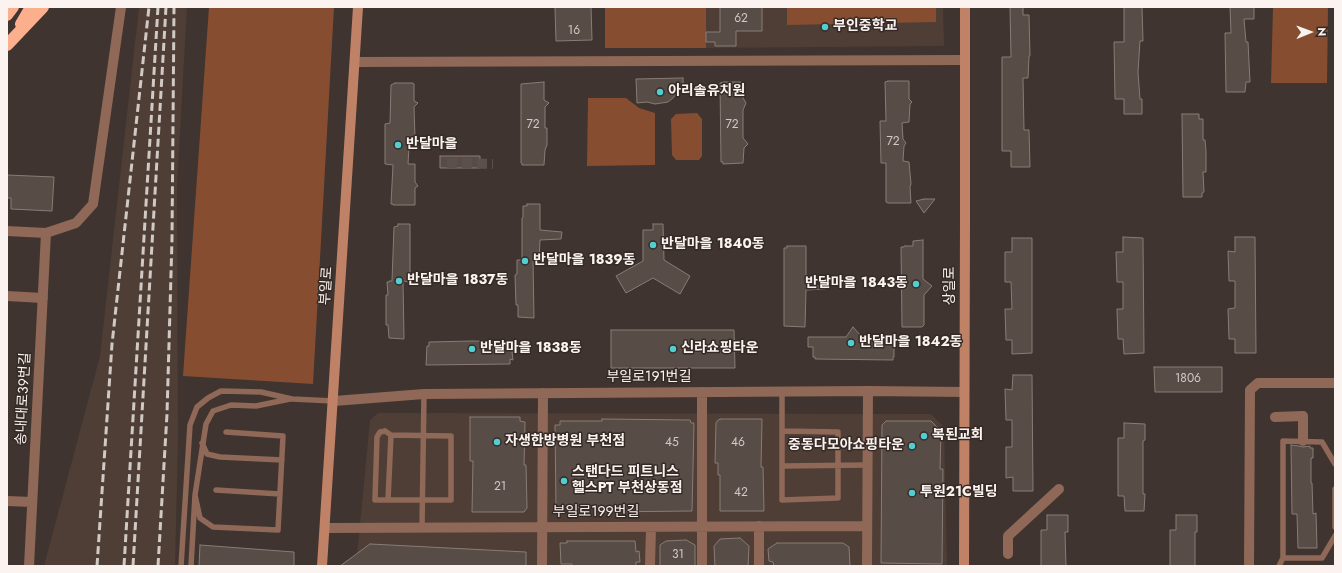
<!DOCTYPE html>
<meta charset="utf-8">
<style>
body{margin:0}
#map{position:relative;width:1342px;height:573px;overflow:hidden;background:#3f342f;font-family:Jost,sans-serif}
canvas{display:block}
.frame{position:absolute;inset:0;border:8px solid #faf3f0;pointer-events:none}
.north{position:absolute;left:1290px;top:12px;width:40px;height:40px;-webkit-text-stroke:3px #352a26;paint-order:stroke;rotate:89deg;font-size:11px;font-weight:700;line-height:16px;text-align:center;color:#faf3f0}
.north::after{content:'';display:block;margin:auto;width:14px;height:18px;background:#faf3f0;clip-path:polygon(50% 0,100% 100%,50% 72%,0 100%)}
</style>
<div id="map">
<canvas width="1342" height="573"></canvas>
<div class="frame"></div>
<div class="north">N</div>
</div>
<script>
const ctx = document.querySelector('canvas').getContext('2d');
ctx.lineJoin = 'round';
function fill(path, color) { ctx.fillStyle = color; ctx.fill(path, 'evenodd'); }
const shape = rows => new Path2D(rows.map(r => 'M' + r).join(''));
function strokePath(path, color, width, dash) { ctx.strokeStyle = color; ctx.lineWidth = width; ctx.lineCap = dash ? 'butt' : 'round'; ctx.setLineDash(dash || []); ctx.stroke(path); }
function drawText(font, color, halo, rows, align = 'center') {
  ctx.font = font + ' Jost,"Noto Sans KR",sans-serif'; ctx.lineWidth = 3; ctx.setLineDash([]); ctx.textBaseline = 'middle'; ctx.strokeStyle = halo; ctx.fillStyle = color; for (const [text, x, y, turn = 0] of rows) {
    ctx.save(); ctx.translate(x, y); ctx.rotate((+turn || 0) * Math.PI / 180); ctx.textAlign = isNaN(turn) ? turn : align; if (halo) ctx.strokeText(text, 0, 0); ctx.fillText(text, 0, 0); ctx.restore();
  }
}
fill(shape([
 [139,7,187,7,177,187,178,438,175,566,44,566,100,356],
 [706,7,943,7,944,46,706,48],
 [378,413,931,414,944,427,947,566,356,566,370,420]
]), '#4e3e36');
fill(shape([
 [209,7,334,7,313,384,183,376],
 [605,7,706,7,706,48,605,48],
 [787,7,936,7,936,22,787,25],
 [1273,7,1328,7,1327,83,1271,83],
 [588,98,626,98,639,108,655,113,655,165,587,166],
 [697,113,702,119,702,156,699,160,676,160,672,155,671,119,676,114]
]), '#874d31');
const building = shape([
 [555,7,591,7,592,40,556,41,555,7],
 [720,7,762,7,762,31,736,31,736,46,715,46,715,42,706,42,706,32,720,32,720,7],
 [1010,7,1023,7,1023,15,1029,15,1030,56,1029,56,1028,78,1023,78,1024,130,1029,130,1030,167,1011,167,1011,151,1002,151,1002,57,1011,57,1010,7],
 [1124,7,1142,7,1143,41,1140,41,1138,72,1140,99,1142,99,1142,114,1124,114,1124,99,1115,99,1114,42,1124,42,1124,7],
 [1230,7,1254,7,1254,19,1244,19,1246,42,1248,42,1250,82,1246,82,1245,92,1226,92,1225,33,1231,33,1230,7],
 [683,78,683,86,673,98,668,102,655,104,647,102,637,103,636,79,683,78],
 [888,81,909,81,909,99,912,102,910,104,909,122,902,123,903,139,906,143,904,146,903,161,909,162,911,184,910,187,911,203,888,203,886,202,886,163,881,163,880,121,886,121,885,82,888,81],
 [544,82,544,100,549,103,545,107,545,128,547,128,547,145,545,150,544,165,522,165,522,163,521,163,521,84,544,82],
 [724,82,741,82,741,83,743,84,743,98,746,103,743,110,743,138,748,144,744,148,743,163,723,164,723,162,721,162,720,83,724,82],
 [395,83,413,83,414,84,414,101,418,103,414,107,415,138,410,138,410,145,409,148,408,164,415,164,415,182,418,186,415,188,415,205,393,205,393,204,391,204,393,165,385,164,385,124,390,123,391,85,395,83],
 [1182,114,1199,114,1199,119,1203,119,1203,140,1205,140,1206,151,1206,172,1203,172,1204,192,1202,193,1202,197,1183,197,1182,114],
 [440,156,480,156,480,168,440,168,440,156],
 [7,175,54,177,52,211,11,209,11,198,7,198,7,175],
 [924,199,935,199,924,213,916,201,924,199],
 [527,204,540,204,540,230,562,232,561,239,540,240,539,261,533,261,534,318,518,317,518,305,516,305,515,275,517,274,517,260,522,260,522,218,523,217,523,206,527,206,527,204],
 [398,224,410,224,410,282,403,281,404,339,389,338,388,325,386,325,386,295,388,295,387,282,389,282,389,281,392,281,394,227,398,226,398,224],
 [653,224,663,224,664,260,690,276,680,294,653,278,626,293,616,276,643,261,643,230,653,230,653,224],
 [1123,237,1143,238,1144,353,1124,354,1123,339,1118,339,1117,309,1123,309,1123,282,1117,282,1116,252,1123,252,1123,237],
 [1235,237,1255,237,1256,353,1235,353,1235,339,1229,339,1228,309,1235,308,1235,281,1229,281,1228,251,1235,252,1235,237],
 [1012,238,1032,238,1032,353,1012,354,1012,340,1006,340,1005,309,1012,309,1011,282,1005,282,1005,252,1012,252,1012,238],
 [923,240,923,279,932,286,924,295,924,325,922,327,902,327,901,247,904,247,904,246,913,246,913,241,923,240],
 [787,246,806,246,806,281,825,289,806,290,805,327,784,326,784,248,787,248,787,246],
 [853,327,862,337,894,337,894,357,893,357,893,360,815,359,815,357,813,357,813,347,808,347,808,337,846,337,853,327],
 [611,330,734,330,735,368,611,368,611,330],
 [472,341,517,342,517,352,512,352,513,360,510,359,510,364,426,365,427,346,429,346,429,342,472,341],
 [1154,367,1222,367,1222,392,1155,392,1154,367],
 [1013,375,1032,375,1033,491,1013,491,1013,477,1006,478,1006,447,1012,447,1012,420,1006,420,1005,389,1012,390,1013,375],
 [470,417,520,417,520,421,525,422,524,465,526,465,527,508,524,512,472,512,473,461,470,461,470,417],
 [602,419,690,420,691,423,694,423,692,511,602,512,602,507,556,508,555,425,560,425,560,421,602,421,602,419],
 [721,419,762,419,761,467,763,467,764,511,720,511,720,475,718,475,718,463,715,463,716,423,718,420,721,419],
 [886,421,931,421,941,431,940,469,943,469,942,564,881,563,882,425,886,421],
 [1124,423,1145,424,1145,440,1143,441,1143,494,1145,494,1144,511,1125,511,1124,496,1118,496,1118,438,1124,438,1124,423],
 [1291,445,1299,446,1303,447,1310,446,1310,448,1313,448,1313,458,1311,458,1311,483,1312,483,1313,514,1316,513,1317,548,1298,548,1297,514,1292,514,1291,445],
 [1047,515,1068,515,1068,532,1065,532,1066,566,1041,566,1041,530,1047,530,1047,515],
 [1176,515,1197,515,1197,532,1195,532,1195,566,1170,566,1170,530,1176,530,1176,515],
 [740,538,749,546,748,566,715,566,714,546,720,539,740,538],
 [686,540,695,545,695,566,660,566,660,545,666,541,686,540],
 [567,541,635,541,636,552,639,551,640,562,636,562,636,566,572,566,572,564,561,564,560,543,567,543,567,541],
 [777,543,843,543,849,547,850,566,774,566,773,562,769,561,768,549,777,543],
 [370,544,526,552,526,566,340,566,370,544],
 [200,545,294,552,294,566,199,566,200,545]
]);
fill(building, '#584c47');
strokePath(building, '#897c77', 1);
strokePath(shape([
 [447,163,493,164]
]), '#5b514c', 10, [10, 5]);
strokePath(shape([
 [782,391,782,500,838,498,838,432,782,431],
 [385,431,391,435,451,436,451,500,375,500,377,437,380,432,385,431],
 [202,443,207,454,220,457,282,460],
 [782,466,867,465],
 [1335,489,1335,527],
 [216,490,280,494],
 [195,495,200,518,213,527,278,530,283,436,226,432],
 [388,500,391,435],
 [422,527,424,394],
 [1283,558,1322,558,1335,536],
 [181,566,190,425,197,407,208,398,221,391,261,392,292,399,334,401],
 [191,566,195,495,206,424,213,411,231,405,256,406,290,399],
 [1279,566,1283,558,1283,441,1322,442,1335,464]
]), '#8f6857', 5.5);
strokePath(shape([
 [355,62,965,60],
 [7,231,46,233,76,223,93,204,121,7],
 [7,296,43,298],
 [702,392,702,566],
 [334,401,424,394,868,391,964,392],
 [1275,417,1303,416,1303,441],
 [7,501,32,502],
 [759,526,759,566],
 [325,528,867,526],
 [1008,554,1008,536,1059,489],
 [29,566,46,233],
 [542,566,543,393],
 [650,566,651,527],
 [867,566,868,391],
 [1249,566,1250,390,1258,383,1335,383]
]), '#8f6857', 10);
strokePath(shape([
 [322,566,358,7],
 [964,566,965,220,965,7]
]), '#c08267', 10);
strokePath(shape([
 [7,15,13,7],
 [21,24,31,7],
 [7,45,43,7]
]), '#fbaf8c', 12);
strokePath(shape([
 [97,566,112,344,149,7],
 [124,566,158,7],
 [133,566,166,7],
 [158,566,167,414,172,239,174,7]
]), '#d1c9c5', 3, [8, 4]);
for (const [x, y, r, color] of [
 [825,27,4,"#52cdd0"],
 [660,92,4,"#52cdd0"],
 [398,145,4,"#52cdd0"],
 [653,245,4,"#52cdd0"],
 [525,261,4,"#52cdd0"],
 [399,281,4,"#52cdd0"],
 [916,284,4,"#52cdd0"],
 [851,343,4,"#52cdd0"],
 [472,349,4,"#52cdd0"],
 [673,349,4,"#52cdd0"],
 [924,436,4,"#52cdd0"],
 [497,442,4,"#52cdd0"],
 [912,446,4,"#52cdd0"],
 [564,481,4,"#52cdd0"],
 [912,493,4,"#52cdd0"]
]) { const dot = new Path2D(); dot.arc(x, y, r, 0, 2 * Math.PI); ctx.fillStyle = color; ctx.fill(dot); strokePath(dot, '#352a26', 1.5); }
drawText('12px', '#d2c9c6', null, [
 ["62",741,19],
 ["16",574,31],
 ["72",533,125],
 ["72",732,125],
 ["72",893,142],
 ["1806",1188,379],
 ["45",672,443],
 ["46",738,443],
 ["21",500,487],
 ["42",741,493],
 ["31",678,555]
]);
drawText('bold 14px', '#faf3f0', '#352a26', [
 ["부인중학교",833,27],
 ["아리솔유치원",668,92],
 ["반달마을",406,145],
 ["반달마을 1840동",661,245],
 ["반달마을 1839동",533,261],
 ["반달마을 1837동",407,281],
 ["반달마을 1843동",908,284,"right"],
 ["반달마을 1842동",859,343],
 ["반달마을 1838동",480,349],
 ["신라쇼핑타운",681,349],
 ["복된교회",932,436],
 ["자생한방병원 부천점",505,442],
 ["중동다모아쇼핑타운",904,446,"right"],
 ["스탠다드 피트니스",572,473],
 ["헬스PT 부천상동점",572,489],
 ["투원21C빌딩",920,493]
], 'left');
drawText('14px', '#faf3f0', '#352a26', [
 ["부일로",327,286,-86],
 ["상일로",951,286,-90],
 ["부일로191번길",649,378],
 ["송내대로39번길",24,399,-87],
 ["부일로199번길",596,513]
]);
</script>
